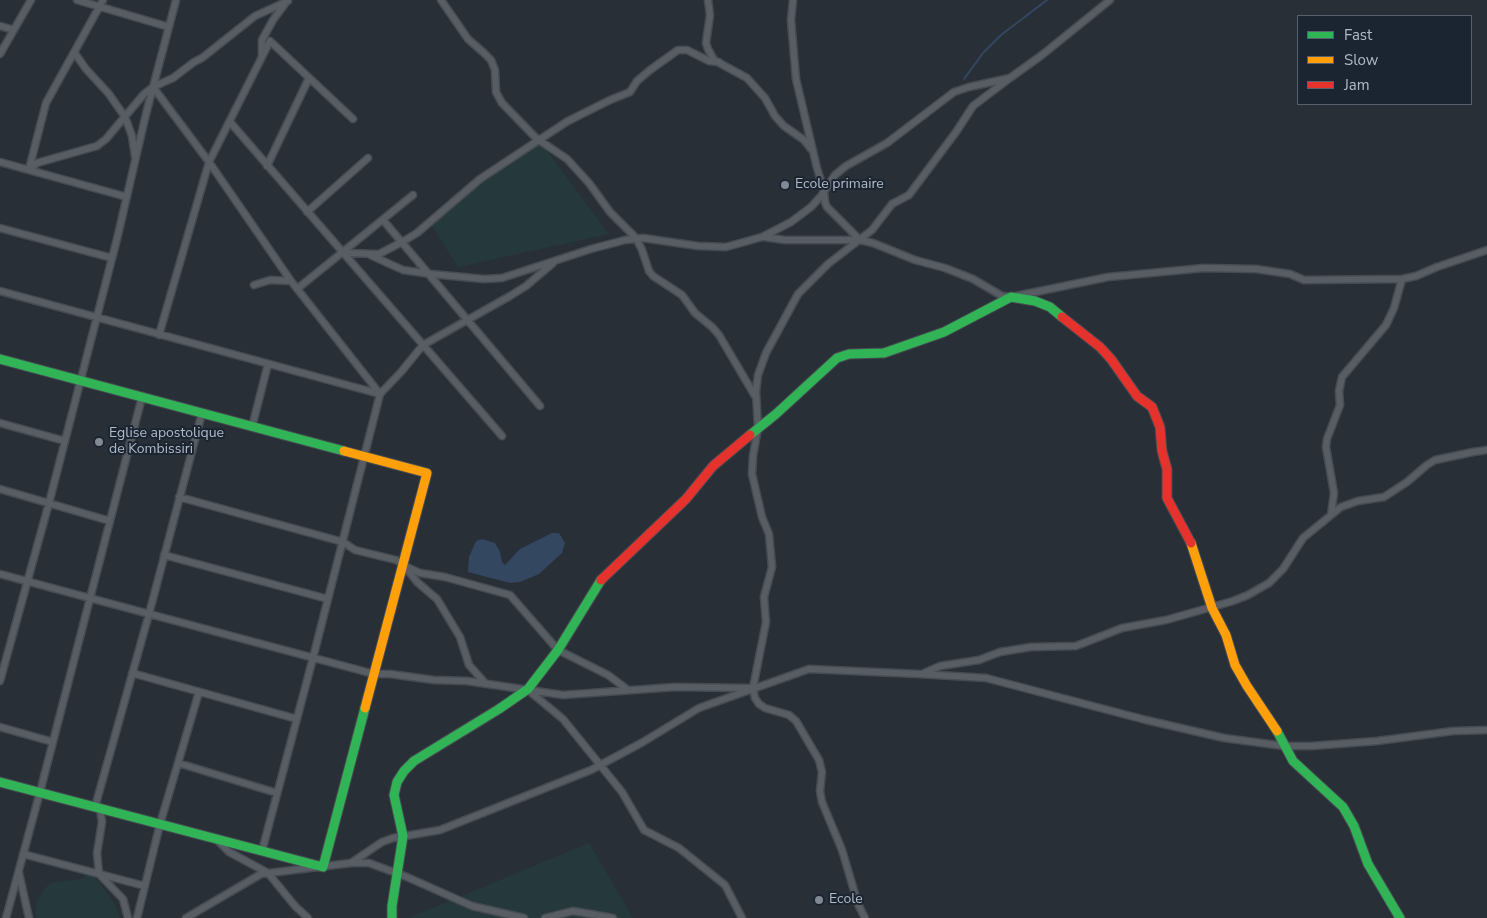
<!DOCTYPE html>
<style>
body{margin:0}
#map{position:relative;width:1487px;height:918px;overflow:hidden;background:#282f37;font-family:"Nunito Sans",sans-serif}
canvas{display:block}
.legend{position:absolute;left:1297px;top:15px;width:175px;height:90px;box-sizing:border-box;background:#1b2531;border:1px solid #57616d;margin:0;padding:6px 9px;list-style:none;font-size:15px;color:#b1bac8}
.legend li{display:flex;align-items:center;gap:10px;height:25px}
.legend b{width:25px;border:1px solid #57616d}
</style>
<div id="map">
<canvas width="1487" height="918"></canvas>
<ul class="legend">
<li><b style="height:6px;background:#30b455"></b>Fast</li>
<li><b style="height:6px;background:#ff9f0a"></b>Slow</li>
<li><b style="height:6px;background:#e5322d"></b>Jam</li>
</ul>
</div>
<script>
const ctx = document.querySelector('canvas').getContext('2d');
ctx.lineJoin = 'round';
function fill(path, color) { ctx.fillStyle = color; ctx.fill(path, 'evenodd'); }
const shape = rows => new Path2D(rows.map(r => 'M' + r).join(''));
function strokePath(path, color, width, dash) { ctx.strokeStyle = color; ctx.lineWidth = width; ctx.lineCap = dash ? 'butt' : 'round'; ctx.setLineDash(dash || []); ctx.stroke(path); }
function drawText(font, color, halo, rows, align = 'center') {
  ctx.font = font + ' "Nunito Sans",sans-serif'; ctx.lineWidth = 4; ctx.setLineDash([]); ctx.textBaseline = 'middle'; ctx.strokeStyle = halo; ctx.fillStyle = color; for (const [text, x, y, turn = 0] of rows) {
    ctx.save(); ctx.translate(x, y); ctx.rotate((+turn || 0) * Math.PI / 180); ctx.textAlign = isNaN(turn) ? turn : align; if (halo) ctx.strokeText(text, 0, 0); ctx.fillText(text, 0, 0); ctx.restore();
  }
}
fill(shape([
 [539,140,609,234,458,267,430,223,470,187],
 [589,843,633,918,411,918,411,917],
 [88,874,94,876,99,882,115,904,120,918,36,918,37,901,45,888,53,882,82,879]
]), '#25393d');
fill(shape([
 [552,533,559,533,565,543,562,553,539,574,520,582,510,583,468,572,469,557,476,541,482,539,495,543,500,552,502,562,505,565,520,549]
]), '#334761');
strokePath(shape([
 [964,79,983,53,1001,35,1047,0]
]), '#334761', 2);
const street = shape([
 [77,0,169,27],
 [441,0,468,39,484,53,491,60,495,70,496,92,502,103,536,138,567,159,589,183,610,212,636,238,642,250,649,271,653,276,682,295,695,313,712,327,719,335,755,396],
 [708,0,710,15,706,43,708,49,714,60,747,78,765,98,775,116,784,126,804,140,811,149],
 [793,0,791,20,796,79,817,168,824,191,825,202,827,207,860,240],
 [0,26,14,30],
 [74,52,86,69,109,94,125,117,132,136,135,156],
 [0,54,31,0],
 [262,56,262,40,273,20,287,1],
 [153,87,209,162,159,335],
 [353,119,270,41,209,162,291,281,380,394],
 [230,122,502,436],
 [0,162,127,197],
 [267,166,309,78],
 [29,169,46,103,103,0],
 [29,170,37,163,97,146,106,139,144,94,153,87,173,78,194,62,202,58,255,16,288,1],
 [307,212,368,158],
 [383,220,540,406],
 [0,228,112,258],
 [764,237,785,240,860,240,873,243,915,260,945,268,973,279,1002,296,1011,297,1108,277,1204,268,1256,269,1290,274,1304,280,1402,279,1416,276,1437,267,1487,250],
 [342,253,379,254,402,242,417,233,480,179,539,140,568,121,610,100,630,92,637,81,650,70,678,50,687,50,709,61,719,62],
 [370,255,403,270,431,274,484,279,502,278,591,249,625,240,643,238,698,246,726,247,762,237,791,222,811,207,821,196,835,175,846,166,887,143,954,92,969,87,1010,78,1042,55,1110,0],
 [254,285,270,280,291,281],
 [297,289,413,195],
 [0,291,380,394],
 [0,423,65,441],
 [252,427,268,364],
 [0,489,110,521],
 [179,497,343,542,355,550,396,560,403,564,417,582,437,599,460,637,469,665,486,684],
 [1331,515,1334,493,1326,447,1327,439,1340,405,1339,391,1342,377,1386,325,1394,308,1402,279],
 [164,555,328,599],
 [407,567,420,573,445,577,510,595,558,650,608,675,628,690],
 [0,574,374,674,390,674,434,680,467,681,563,695,675,687,749,688],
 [132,673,297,719],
 [924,673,940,666,979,660,1000,652,1031,647,1076,646,1122,628,1166,620,1233,601,1248,595,1269,583,1283,569,1303,538,1341,507,1358,501,1384,497,1407,482,1427,465,1435,460,1473,452,1487,450],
 [0,681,49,503,117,239,146,114,176,0],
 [528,690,563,719,622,792,644,830,679,848,725,885,742,918],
 [0,727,53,742],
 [178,763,277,793],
 [95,807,149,614,202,413],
 [100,808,102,822,97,853,99,874,123,899,128,918],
 [216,839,229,852,268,873,295,906,308,918],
 [262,851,313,658,380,394,401,372,423,345,510,296,526,286,553,263],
 [23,854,145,886],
 [351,863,369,863,407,877,472,906,524,918],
 [19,873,29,918],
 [6,918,40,792,142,397],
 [137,918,160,824,199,692],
 [186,918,261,874,351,863,382,842,393,838,440,830,591,770,643,742,699,708,809,669,919,674,986,678,1146,720,1224,738,1284,746,1311,746,1377,741,1453,731,1487,730],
 [545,918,573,911,613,918],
 [865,918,858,904,842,850,822,802,820,791,822,772,819,760,796,721,789,715,765,708,759,704,755,698,753,688,766,622,764,597,772,567,769,534,762,517,752,474,753,456,758,428,756,391,758,375,766,353,798,294,828,264,872,230,892,204,909,195,956,132,973,106,1010,78]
]);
const fast = shape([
 [0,359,344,451],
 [750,435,776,414,837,358,849,354,884,353,944,332,1011,297,1035,301,1050,307,1062,317],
 [1277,731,1293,761,1343,807,1354,826,1368,864,1400,918],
 [0,782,323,867,365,708],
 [392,918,392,906,403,836,394,795,397,782,404,771,414,761,499,709,528,689,558,650,601,580]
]);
const slow = shape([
 [344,451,427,473,365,708],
 [1191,543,1212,608,1226,635,1235,665,1247,686,1277,731]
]);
const jam = shape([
 [1062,317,1100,347,1111,359,1137,396,1152,407,1160,427,1162,451,1167,469,1167,498,1191,543],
 [601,580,686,499,713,466,750,435]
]);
strokePath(street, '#464b52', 9);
strokePath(fast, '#464b52', 11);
strokePath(slow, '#464b52', 11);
strokePath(jam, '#464b52', 11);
strokePath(street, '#585d64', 6);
strokePath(fast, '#30b455', 9);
strokePath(slow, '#ff9f0a', 9);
strokePath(jam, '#e5322d', 9);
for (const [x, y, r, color] of [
 [785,185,5,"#818995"],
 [99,442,5,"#818995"],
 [819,900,5,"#818995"]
]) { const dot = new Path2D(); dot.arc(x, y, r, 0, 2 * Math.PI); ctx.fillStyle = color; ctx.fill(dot); strokePath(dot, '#1b2531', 2); }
drawText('14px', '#b1bac8', '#1b2531', [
 ["Ecole primaire",795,185],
 ["Eglise apostolique",109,434],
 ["de Kombissiri",109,450],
 ["Ecole",829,900]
], 'left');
</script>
